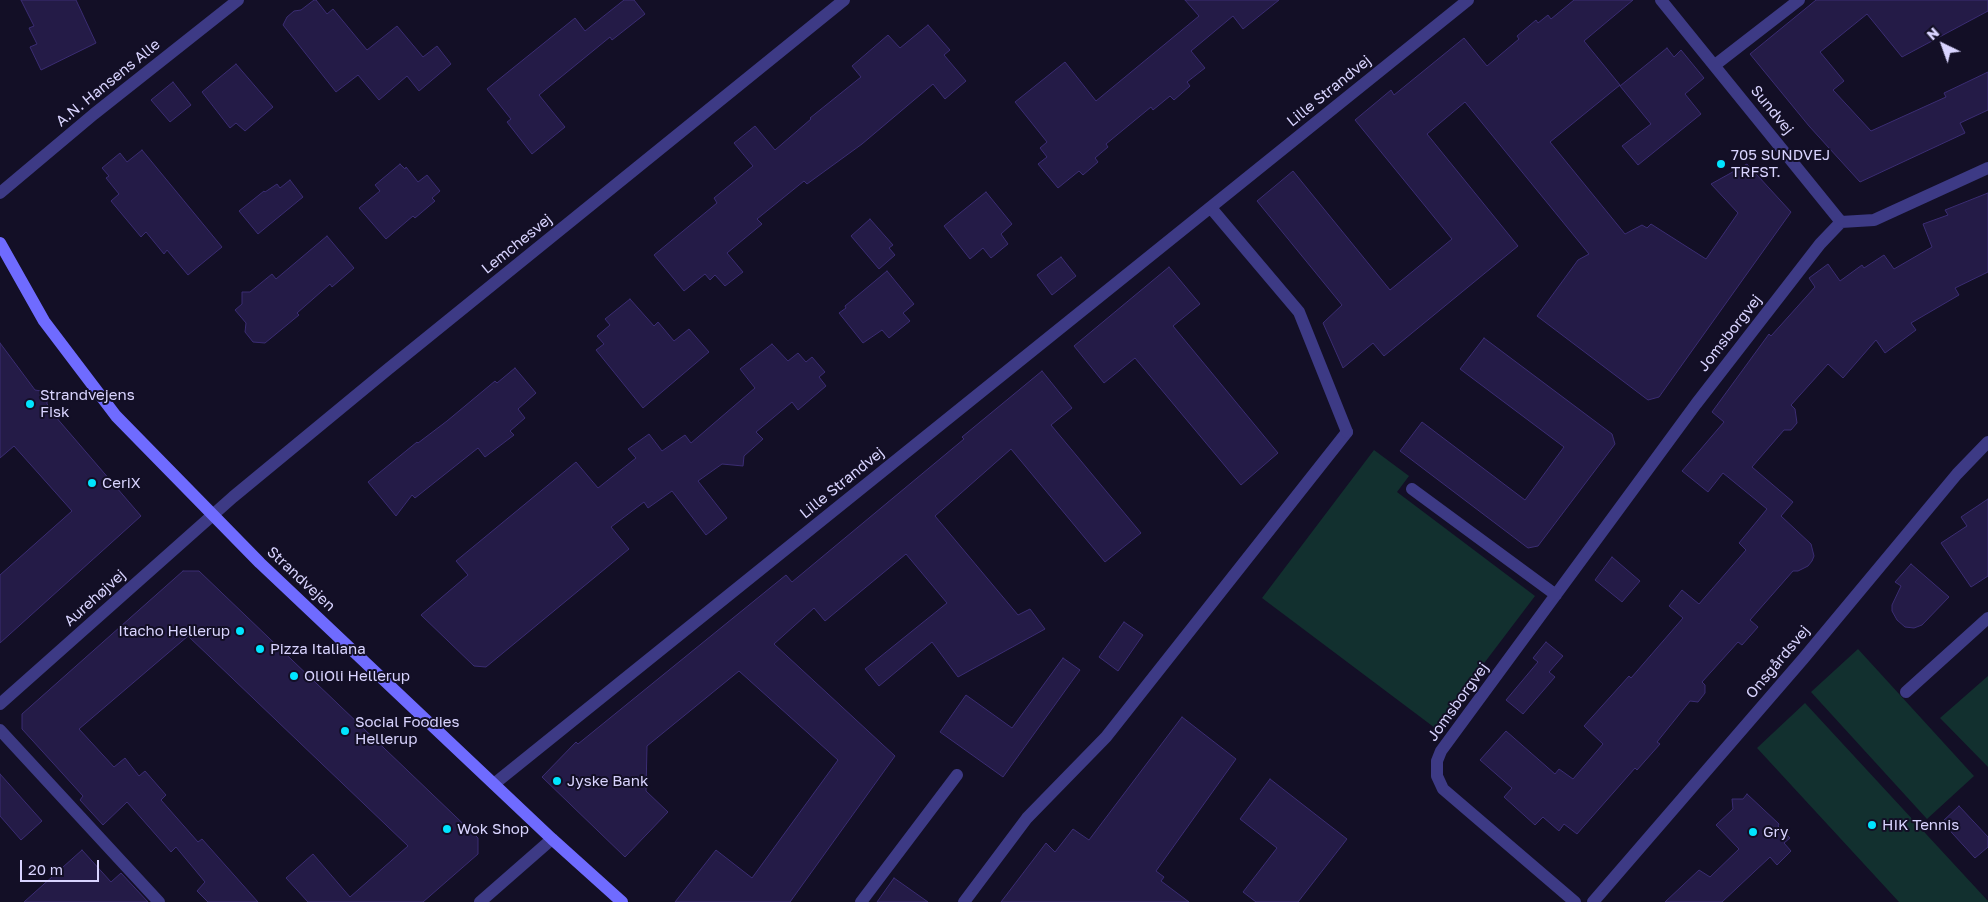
<!DOCTYPE html>
<meta charset="utf-8">
<style>
body{margin:0}
#map{position:relative;width:1988px;height:902px;overflow:hidden;background:#130f26;font-family:"Golos Text",sans-serif}
canvas{display:block}
.north{position:absolute;left:1918px;top:20px;width:50px;height:50px;-webkit-text-stroke:4px #130f26;paint-order:stroke;rotate:318deg;font-size:14px;font-weight:700;line-height:20px;text-align:center;color:#d9d4ff}
.north::after{content:'';display:block;margin:auto;width:18px;height:22px;background:#d9d4ff;clip-path:polygon(50% 0,100% 100%,50% 72%,0 100%)}
.scale{position:absolute;left:20px;top:860px;width:79px;height:22px;box-sizing:border-box;border:2px solid #d9d4ff;border-top:0;padding-left:6px;font-size:15px;line-height:18px;white-space:nowrap;color:#d9d4ff;-webkit-text-stroke:4px #130f26;paint-order:stroke}
</style>
<div id="map">
<canvas width="1988" height="902"></canvas>
<div class="north">N</div>
<div class="scale">20 m</div>
</div>
<script>
const ctx = document.querySelector('canvas').getContext('2d');
ctx.lineJoin = 'round';
function fill(path, color) { ctx.fillStyle = color; ctx.fill(path, 'evenodd'); }
const shape = rows => new Path2D(rows.map(r => 'M' + r).join(''));
function strokePath(path, color, width, dash) { ctx.strokeStyle = color; ctx.lineWidth = width; ctx.lineCap = dash ? 'butt' : 'round'; ctx.setLineDash(dash || []); ctx.stroke(path); }
function drawText(font, color, halo, rows, align = 'center') {
  ctx.font = font + ' "Golos Text",sans-serif'; ctx.lineWidth = 4; ctx.setLineDash([]); ctx.textBaseline = 'middle'; ctx.strokeStyle = halo; ctx.fillStyle = color; for (const [text, x, y, turn = 0] of rows) {
    ctx.save(); ctx.translate(x, y); ctx.rotate((+turn || 0) * Math.PI / 180); ctx.textAlign = isNaN(turn) ? turn : align; if (halo) ctx.strokeText(text, 0, 0); ctx.fillText(text, 0, 0); ctx.restore();
  }
}
fill(shape([
 [1374,450,1409,476,1397,492,1535,596,1435,728,1262,598],
 [1858,649,1974,776,1927,819,1811,692],
 [1988,676,1988,767,1940,718],
 [1805,703,1988,901,1988,902,1899,902,1757,748]
]), '#12302f');
const building = shape([
 [21,0,76,0,96,43,41,70,30,47,37,44,29,28,34,26,21,0],
 [314,0,316,0,327,14,333,9,367,50,397,26,423,57,437,46,451,64,419,91,407,76,379,100,358,75,336,92,283,25,287,17,294,11,301,10,314,0],
 [624,0,634,0,645,14,612,40,610,37,539,95,565,127,532,154,507,122,511,119,487,89,575,18,585,31,624,0],
 [1185,0,1279,0,1243,29,1233,16,1191,51,1205,68,1187,82,1190,86,1174,100,1170,96,1153,110,1151,107,1106,144,1108,147,1095,158,1098,162,1083,175,1079,171,1058,188,1038,164,1047,157,1040,148,1047,142,1015,102,1065,62,1096,101,1199,16,1185,0],
 [1574,0,1633,0,1584,41,1620,85,1550,142,1625,234,1642,225,1647,228,1651,224,1706,259,1738,213,1711,184,1747,164,1791,212,1659,397,1648,400,1537,316,1578,260,1589,254,1465,102,1427,134,1518,246,1384,356,1373,343,1343,368,1323,323,1342,305,1257,201,1293,171,1390,290,1452,239,1355,120,1391,90,1394,95,1464,38,1487,66,1519,39,1517,36,1536,20,1538,23,1548,15,1551,19,1574,0],
 [1816,0,1988,0,1988,11,1902,57,1867,14,1820,52,1844,81,1833,90,1871,131,1946,97,1944,93,1988,72,1988,110,1960,123,1965,133,1860,182,1809,126,1750,54,1816,0],
 [928,25,950,50,944,55,966,81,945,99,933,84,862,144,807,184,804,181,757,219,762,224,727,253,743,272,725,286,715,275,710,280,705,274,684,291,654,255,717,203,714,198,753,166,734,143,755,126,775,150,811,119,810,118,861,77,852,66,888,35,900,48,928,25],
 [1667,48,1674,57,1681,50,1704,78,1685,94,1701,114,1638,165,1622,146,1651,124,1620,86,1667,48],
 [236,64,273,107,245,131,236,123,230,128,202,92,236,64],
 [173,82,191,105,170,122,151,100,173,82],
 [142,150,222,247,188,275,167,250,164,254,146,232,141,237,111,201,119,194,106,178,109,176,102,168,120,153,127,162,142,150],
 [400,164,405,169,406,167,418,182,427,175,440,191,432,198,435,201,415,218,413,216,386,239,359,208,380,191,375,185,400,164],
 [290,180,303,197,258,234,239,211,264,191,265,192,277,184,280,188,290,180],
 [986,192,1012,224,1001,234,1008,244,991,258,983,248,970,259,944,226,986,192],
 [1988,193,1988,272,1955,288,1959,295,1911,323,1916,330,1885,353,1876,340,1843,378,1828,364,1791,405,1795,409,1797,423,1791,430,1784,430,1752,467,1793,502,1781,516,1811,544,1814,556,1812,561,1808,566,1798,571,1793,571,1750,620,1758,627,1742,645,1738,642,1702,682,1705,685,1705,693,1698,702,1690,701,1657,742,1660,744,1637,770,1635,768,1577,834,1564,824,1559,831,1543,817,1535,825,1504,797,1512,788,1480,760,1506,731,1555,774,1559,769,1573,779,1603,744,1584,726,1629,676,1631,678,1683,618,1669,606,1682,590,1699,604,1746,550,1739,543,1767,509,1723,473,1708,492,1682,471,1724,422,1712,412,1769,334,1771,336,1815,287,1809,278,1828,264,1840,281,1862,265,1864,268,1884,255,1894,269,1932,247,1923,224,1948,215,1945,210,1988,193],
 [870,219,893,245,889,248,895,255,879,269,851,236,870,219],
 [327,236,354,268,332,287,330,284,297,313,299,315,265,343,253,342,245,332,246,323,235,310,242,304,242,292,250,292,272,274,276,279,327,236],
 [1061,257,1076,276,1052,295,1037,275,1061,257],
 [1169,267,1200,304,1173,326,1278,453,1241,485,1135,358,1104,383,1074,346,1169,267],
 [887,271,914,304,903,313,910,321,889,338,882,330,863,343,839,313,846,308,845,306,887,271],
 [630,299,654,326,658,322,674,341,689,329,709,352,643,408,596,350,604,344,597,336,610,325,605,319,630,299],
 [1484,338,1612,434,1615,444,1538,546,1528,548,1400,451,1422,422,1525,500,1564,447,1460,369,1484,338],
 [0,343,35,390,41,391,47,398,47,404,57,415,55,416,141,516,0,643,0,575,72,511,14,446,0,458,0,343],
 [772,344,788,361,798,353,806,362,812,357,825,372,819,377,826,386,798,410,792,402,756,432,763,439,744,456,743,466,722,464,698,481,727,518,706,535,672,491,648,508,644,502,611,527,629,549,486,667,474,666,421,615,468,575,456,561,576,462,598,488,636,458,628,449,649,434,662,451,685,435,691,443,755,388,740,369,772,344],
 [515,368,536,393,518,409,525,418,510,431,514,435,485,457,478,448,415,498,412,495,396,516,368,482,417,442,418,443,447,421,495,381,497,383,515,368],
 [1042,371,1072,408,1051,425,1141,533,1105,562,1011,449,935,516,1018,615,1030,609,1045,629,958,677,932,642,879,686,865,669,947,603,906,554,825,621,814,608,774,644,895,756,790,902,675,902,716,850,752,878,838,760,739,671,647,746,646,791,668,812,625,857,542,777,576,742,578,744,786,575,792,582,964,439,962,437,1042,371],
 [1988,499,1988,576,1971,587,1941,543,1967,526,1961,517,1988,499],
 [1612,557,1640,581,1622,602,1595,580,1612,557],
 [1911,564,1949,597,1922,625,1914,628,1905,627,1897,620,1892,611,1892,605,1901,586,1895,582,1911,564],
 [183,571,199,571,478,838,478,854,423,902,308,902,286,878,313,854,350,897,408,846,188,636,79,729,114,767,125,758,139,776,145,771,166,795,161,800,198,842,202,839,258,902,208,902,197,891,205,882,176,847,171,852,127,802,103,825,80,800,83,796,22,729,22,714,183,571],
 [1124,622,1143,635,1118,671,1099,657,1124,622],
 [1546,642,1563,656,1549,672,1555,677,1523,714,1506,700,1538,662,1533,658,1546,642],
 [1063,658,1080,670,1003,777,940,732,966,695,1012,728,1063,658],
 [1182,717,1236,759,1156,871,1164,877,1161,881,1189,902,1001,902,1046,843,1055,852,1073,829,1089,840,1182,717],
 [0,774,42,821,21,840,0,816,0,774],
 [1270,779,1347,839,1298,902,1256,902,1243,892,1277,848,1240,819,1270,779],
 [1747,794,1779,824,1778,826,1790,838,1784,843,1791,851,1777,865,1770,857,1722,902,1665,902,1699,870,1710,877,1739,849,1716,825,1733,809,1732,799,1743,799,1747,794],
 [1959,806,1988,837,1988,847,1975,858,1942,822,1959,806],
 [82,850,111,882,121,873,148,902,24,902,82,850],
 [894,878,928,902,877,902,894,878]
]);
fill(building, '#241b47');
strokePath(building, '#3b2d73', 1);
strokePath(shape([
 [1906,692,1988,618],
 [0,730,159,902],
 [861,902,957,775],
 [964,902,1027,818,1106,737,1347,432]
]), '#3d3a85', 12);
strokePath(shape([
 [1661,0,1841,222],
 [1715,65,1799,0],
 [0,193,94,114,238,0],
 [1211,208,1299,312,1347,432],
 [1412,489,1556,595],
 [0,704,233,497,387,370,844,0],
 [494,784,1468,0],
 [480,902,552,839],
 [1575,902,1443,789,1437,776,1437,761,1441,751,1696,404,1820,244,1841,222,1874,220,1988,168],
 [1593,902,1803,659,1957,474,1988,442]
]), '#3d3a85', 12);
strokePath(shape([
 [0,243,44,321,116,416,260,563,552,839,622,902]
]), '#6f6bff', 12);
for (const [x, y, r, color] of [
 [1721,164,5,"#00e5ff"],
 [30,404,5,"#00e5ff"],
 [92,483,5,"#00e5ff"],
 [240,631,5,"#00e5ff"],
 [260,649,5,"#00e5ff"],
 [294,676,5,"#00e5ff"],
 [345,731,5,"#00e5ff"],
 [557,781,5,"#00e5ff"],
 [1872,825,5,"#00e5ff"],
 [447,829,5,"#00e5ff"],
 [1753,832,5,"#00e5ff"]
]) { const dot = new Path2D(); dot.arc(x, y, r, 0, 2 * Math.PI); ctx.fillStyle = color; ctx.fill(dot); strokePath(dot, '#130f26', 2); }
drawText('15px', '#d9d4ff', '#130f26', [
 ["A.N. Hansens Alle",108,83,-39],
 ["Lille Strandvej",1329,91,-39],
 ["Sundvej",1772,110,51],
 ["Lemchesvej",517,244,-39],
 ["Jomsborgvej",1730,333,-52],
 ["Lille Strandvej",842,483,-39],
 ["Strandvejen",301,579,43],
 ["Aurehøjvej",95,598,-42],
 ["Onsgårdsvej",1778,662,-50],
 ["Jomsborgvej",1458,702,-54]
]);
drawText('15px', '#d9d4ff', '#130f26', [
 ["705 SUNDVEJ",1731,155],
 ["TRFST.",1731,172],
 ["Strandvejens",40,395],
 ["Fisk",40,412],
 ["CeriX",102,483],
 ["Itacho Hellerup",230,631,"right"],
 ["Pizza Italiana",270,649],
 ["OliOli Hellerup",304,676],
 ["Social Foodies",355,722],
 ["Hellerup",355,739],
 ["Jyske Bank",567,781],
 ["HIK Tennis",1882,825],
 ["Wok Shop",457,829],
 ["Gry",1763,832]
], 'left');
</script>
